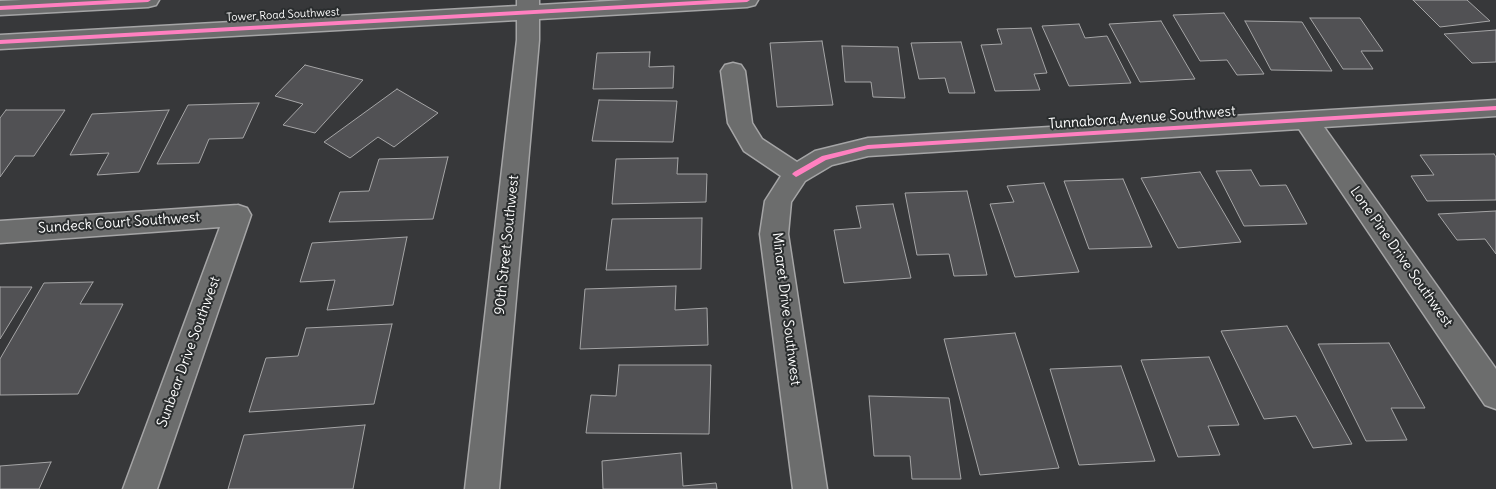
<!DOCTYPE html>
<style>
body{margin:0}
canvas{display:block;background:#37383a}
</style>
<canvas width="1496" height="489"></canvas>
<script>
const ctx = document.querySelector('canvas').getContext('2d');
ctx.lineJoin = 'round';
function fill(path, color) { ctx.fillStyle = color; ctx.fill(path, 'evenodd'); }
const shape = rows => new Path2D(rows.map(r => 'M' + r).join(''));
function strokePath(path, color, width, dash) { ctx.strokeStyle = color; ctx.lineWidth = width; ctx.lineCap = dash ? 'butt' : 'round'; ctx.setLineDash(dash || []); ctx.stroke(path); }
function drawText(font, color, halo, rows, align = 'center') {
  ctx.font = font + ' Delius,sans-serif'; ctx.lineWidth = 4; ctx.setLineDash([]); ctx.textBaseline = 'middle'; ctx.strokeStyle = halo; ctx.fillStyle = color; for (const [text, x, y, turn = 0] of rows) {
    ctx.save(); ctx.translate(x, y); ctx.rotate((+turn || 0) * Math.PI / 180); ctx.textAlign = isNaN(turn) ? turn : align; if (halo) ctx.strokeText(text, 0, 0); ctx.fillText(text, 0, 0); ctx.restore();
  }
}
const building = shape([
 [1413,0,1467,0,1490,21,1440,27,1413,0],
 [1224,13,1264,74,1237,75,1227,60,1200,61,1173,15,1224,13],
 [1310,18,1360,18,1383,51,1361,51,1373,69,1343,69,1310,18],
 [1161,21,1195,79,1140,82,1109,24,1161,21],
 [1245,21,1302,22,1332,71,1271,70,1245,21],
 [1079,24,1085,38,1107,36,1131,83,1069,86,1042,26,1079,24],
 [1031,28,1047,73,1034,74,1040,90,995,91,981,45,1002,44,997,29,1031,28],
 [1496,30,1496,62,1472,63,1444,34,1496,30],
 [822,41,833,105,777,107,770,43,822,41],
 [961,42,975,93,949,93,945,78,919,79,911,43,961,42],
 [842,46,898,47,905,98,873,97,871,82,845,82,842,46],
 [650,52,649,67,674,66,673,88,593,89,597,53,650,52],
 [305,65,363,80,315,133,283,125,303,104,275,96,305,65],
 [397,89,438,113,394,147,378,137,350,158,324,142,397,89],
 [599,100,677,101,673,142,592,141,599,100],
 [259,103,243,138,209,139,199,163,157,164,188,105,259,103],
 [6,110,65,110,34,156,15,156,0,177,0,118,6,110],
 [169,110,139,172,97,175,109,153,70,155,92,114,169,110],
 [1494,154,1496,157,1496,200,1427,201,1411,176,1434,175,1420,155,1494,154],
 [448,157,433,219,329,222,340,192,369,191,379,159,448,157],
 [678,158,677,174,707,174,706,202,612,204,616,159,678,158],
 [1251,170,1260,186,1286,185,1307,224,1244,226,1216,171,1251,170],
 [1200,172,1241,242,1178,248,1141,178,1200,172],
 [1123,179,1152,247,1089,249,1064,181,1123,179],
 [1044,183,1079,272,1015,277,990,204,1014,202,1007,186,1044,183],
 [967,191,987,275,954,276,949,254,917,255,905,193,967,191],
 [893,204,911,278,844,283,834,230,861,228,856,206,893,204],
 [1496,211,1496,254,1485,239,1457,240,1438,214,1496,211],
 [702,218,701,269,606,270,612,219,702,218],
 [407,237,393,305,327,310,335,280,300,282,312,243,407,237],
 [93,282,80,304,123,304,78,394,0,395,0,359,44,283,93,282],
 [676,286,675,310,707,308,708,345,580,349,585,289,676,286],
 [0,287,32,287,0,339,0,287],
 [392,324,374,404,249,412,266,358,298,356,306,328,392,324],
 [1287,326,1352,444,1313,448,1296,416,1264,419,1221,331,1287,326],
 [1015,333,1059,468,980,475,944,339,1015,333],
 [1389,343,1425,408,1391,408,1407,440,1366,441,1318,344,1389,343],
 [1209,357,1239,425,1208,426,1220,455,1178,457,1141,360,1209,357],
 [619,365,711,365,709,434,586,433,591,395,616,396,619,365],
 [1121,366,1155,461,1079,465,1050,369,1121,366],
 [869,396,949,398,961,479,912,479,910,456,874,456,869,396],
 [365,425,353,489,228,489,244,435,365,425],
 [681,453,683,486,716,483,717,489,603,489,602,461,681,453],
 [51,462,39,489,0,489,0,466,51,462]
]);
fill(building, '#515154');
strokePath(building, '#a5a5a6', 1);
const street = shape([
 [733,63,741,65,745,71,752,123,762,139,797,162,815,151,868,138,1496,100,1496,116,1324,127,1496,369,1496,409,1485,405,1299,129,868,156,832,165,805,181,791,202,788,234,827,489,793,489,760,234,765,201,781,176,744,151,728,123,721,71,725,65,733,63],
 [238,205,247,208,251,215,157,489,123,489,220,227,0,243,0,221,238,205]
]);
const secondary = shape([
 [22,0,159,0,156,5,148,7,0,15,0,1,22,0],
 [517,0,539,0,539,5,626,0,758,0,755,5,747,7,539,19,539,40,499,489,465,489,517,40,517,20,0,49,0,35,517,6,517,0]
]);
strokePath(street, '#a5a5a6', 3);
strokePath(secondary, '#a5a5a6', 3);
fill(street, '#6c6d6d');
fill(secondary, '#6c6d6d');
fill(shape([
 [114,0,151,0,148,2,0,10,0,6,114,0],
 [714,0,750,0,747,2,0,44,0,40,714,0],
 [1496,106,1496,110,868,149,826,160,798,176,796,177,792,174,794,172,822,156,868,145,1496,106]
]), '#ff80c0');
drawText('11px', '#fff', '#2a2d2e', [
 ["Tower Road Southwest",283,15,-3]
]);
drawText('14px', '#fff', '#2a2d2e', [
 ["Tunnabora Avenue Southwest",1142,118,-4],
 ["Sundeck Court Southwest",119,223,-4],
 ["90th Street Southwest",507,245,-84],
 ["Lone Pine Drive Southwest",1401,257,55],
 ["Minaret Drive Southwest",786,309,83],
 ["Sunbear Drive Southwest",189,352,-70]
]);
</script>
